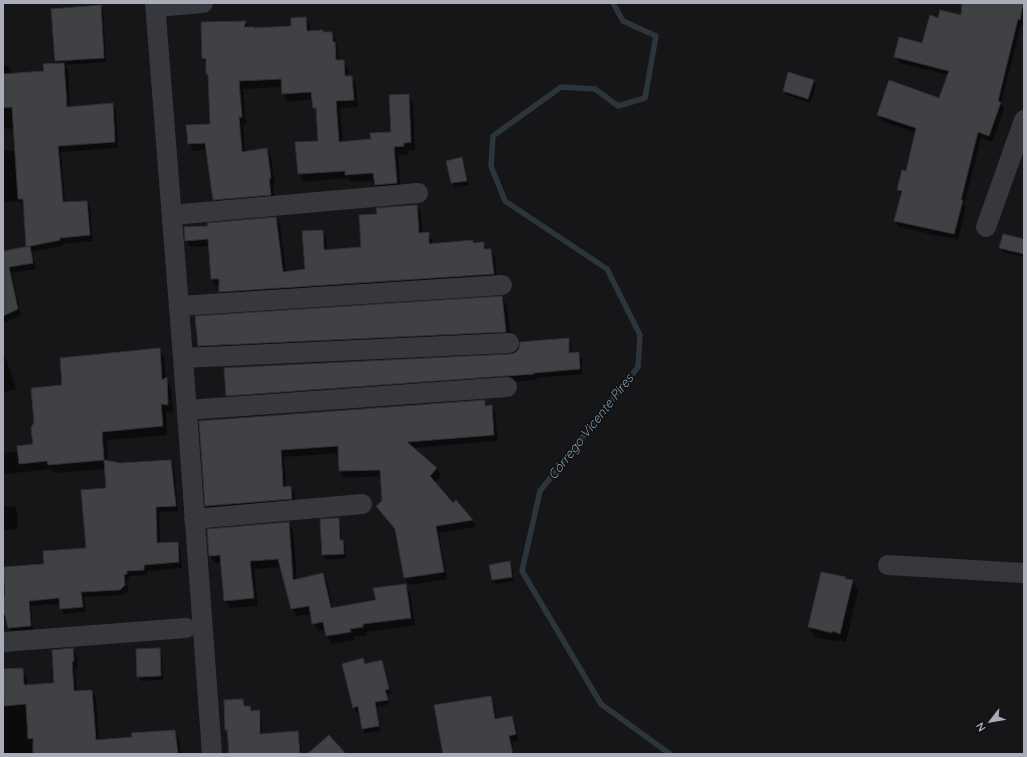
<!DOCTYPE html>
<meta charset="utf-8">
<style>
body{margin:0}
#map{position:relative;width:1027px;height:757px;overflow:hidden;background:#161618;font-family:Quicksand,sans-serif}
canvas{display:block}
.frame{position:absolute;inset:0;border:4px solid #a8adb8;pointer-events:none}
.north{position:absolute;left:971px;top:701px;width:40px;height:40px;-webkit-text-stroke:3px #111113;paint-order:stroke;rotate:239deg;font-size:11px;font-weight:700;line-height:16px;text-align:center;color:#a8adb8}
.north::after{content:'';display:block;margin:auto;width:14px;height:18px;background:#a8adb8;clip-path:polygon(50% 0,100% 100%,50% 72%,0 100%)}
</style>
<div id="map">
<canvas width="1027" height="757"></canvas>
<div class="frame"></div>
<div class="north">N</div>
</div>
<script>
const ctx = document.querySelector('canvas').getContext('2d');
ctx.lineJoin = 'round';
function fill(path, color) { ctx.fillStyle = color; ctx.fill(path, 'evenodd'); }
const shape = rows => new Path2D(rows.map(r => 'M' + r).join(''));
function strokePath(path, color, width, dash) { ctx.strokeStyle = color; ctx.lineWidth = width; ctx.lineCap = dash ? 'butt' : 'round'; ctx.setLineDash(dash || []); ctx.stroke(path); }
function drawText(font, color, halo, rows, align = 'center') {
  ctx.font = font + ' Quicksand,sans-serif'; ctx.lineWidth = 3.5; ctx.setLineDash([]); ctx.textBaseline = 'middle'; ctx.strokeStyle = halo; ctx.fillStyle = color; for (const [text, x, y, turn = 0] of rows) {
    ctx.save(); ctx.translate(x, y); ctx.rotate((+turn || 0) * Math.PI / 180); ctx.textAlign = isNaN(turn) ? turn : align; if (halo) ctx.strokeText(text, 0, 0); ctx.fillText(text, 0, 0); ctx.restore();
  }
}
fill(shape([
 [964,3,1024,3,1024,21,1023,25,1021,25,1001,104,1004,109,999,124,992,142,981,138,964,205,966,207,958,240,899,227,895,221,902,196,898,190,906,172,916,133,882,121,878,115,940,99,949,75,899,63,895,56,923,44,939,19,961,16],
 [100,6,103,10,106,62,65,65,68,70,70,107,113,104,116,111,118,148,61,152,65,203,87,202,90,208,93,241,63,244,63,246,32,252,36,269,12,273,21,315,3,324,3,252,28,247,24,205,22,205,20,201,3,203,3,151,16,151,15,128,3,129,3,65,8,65,12,74,45,72,58,64,56,61,52,9],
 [305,18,310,26,310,32,323,31,324,33,332,33,336,41,340,61,343,61,348,69,348,77,352,77,356,85,358,107,340,108,343,143,372,140,392,133,408,95,413,103,415,150,407,150,408,154,398,155,401,191,380,193,376,185,375,181,350,182,348,178,303,182,299,174,296,143,319,141,317,114,314,108,313,99,287,102,283,94,282,87,243,89,246,124,243,124,245,152,267,149,271,157,275,186,273,186,275,202,219,207,214,199,207,150,193,151,189,143,211,125,209,76,207,74,207,65,203,57,245,22,249,28,254,29,293,27],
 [813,81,816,85,810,103,787,95,784,91],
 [461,158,464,162,469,185,454,187,452,182],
 [417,206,421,212,422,234,428,234,432,240,432,245,472,242,474,244,483,243,487,250,491,250,495,256,497,281,224,298,220,292,220,285,216,286,212,279,210,246,190,247,186,240,209,226,276,218,280,225,286,272,306,270,322,231,326,237,327,251,363,248,378,215],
 [1024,240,1024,257,1003,252,1000,248],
 [502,298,507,306,511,340,204,354,199,345],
 [568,339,571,345,572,354,578,353,582,359,582,374,537,378,537,380,230,401,227,395,515,354],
 [159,350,164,358,166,379,171,387,173,413,166,412,167,435,107,440,108,462,120,464,171,461,174,467,178,511,159,512,160,544,177,543,180,548,182,568,147,571,147,575,129,576,129,580,127,580,128,591,123,595,84,597,85,612,64,614,61,608,61,604,31,606,33,631,12,633,9,627,7,620,3,620,3,545,5,568,45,565,87,549,107,489,106,469,54,473,51,469,6,474,3,469,3,453,18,451,34,445,63,386],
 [3,354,7,361,16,389,3,393],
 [484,401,487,406,491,406,495,413,498,441,413,448,437,469,441,476,435,482,453,504,456,502,473,520,476,527,439,533,447,579,409,585,405,578,397,532,377,506,383,501,381,476,344,478,340,471,339,453,284,457,286,488,291,487,295,494,295,505,210,513,206,506,200,422],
 [14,506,17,511,18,529,3,530,3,507],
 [338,519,340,523,342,541,345,545,346,558,326,560,323,555,321,520],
 [288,523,293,531,297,581,323,574,327,582,333,608,378,601,405,585,410,593,415,625,367,632,367,635,354,637,355,640,332,644,327,636,326,630,318,631,313,623,312,614,296,616,292,608,281,567,254,569,258,606,230,608,225,600,221,563,215,563,210,556],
 [510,562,512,567,514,581,496,584,493,579],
 [845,578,846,580,853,581,858,591,846,642,837,640,837,642,815,637,809,627],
 [73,649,77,657,78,669,75,669,77,692,92,691,96,698,99,741,133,738,175,731,179,738,181,754,183,754,3,754,3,670,22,669,27,676,27,686,56,684],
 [159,649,162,654,163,680,141,681,138,677],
 [363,659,366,665,382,661,384,665,391,694,387,694,389,704,377,707,380,731,365,733,363,729,360,711,356,712,354,707],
 [490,697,494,703,497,719,511,717,515,724,519,741,512,742,514,754,455,754],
 [243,700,245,707,250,707,252,711,260,711,262,715,262,735,297,732,299,736,302,754,230,754,229,734,226,729]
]), '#0007');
strokePath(shape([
 [613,3,623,21,656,36,645,98,618,106,595,89,561,87,493,136,491,166,505,201,607,269,640,335,638,367,540,491,522,571,601,704,670,754]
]), '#2c353c', 5.5);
const building = shape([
 [962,3,1023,3,1020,20,1018,19,998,101,1001,102,989,136,978,132,961,200,963,200,954,234,894,221,902,191,897,190,902,170,906,171,916,128,877,115,889,80,939,98,949,71,894,57,899,37,922,43,930,15,938,18,940,10,961,15,962,3],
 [101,5,104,58,55,61,51,9,101,5],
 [306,17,307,31,323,30,323,32,332,32,333,42,335,42,336,60,344,60,345,76,352,76,354,100,336,101,339,142,371,139,370,133,391,132,389,95,409,94,411,142,404,143,404,146,394,147,397,183,375,185,373,173,345,175,345,171,298,174,295,142,318,141,316,108,313,108,311,92,282,94,281,79,239,81,242,117,239,117,242,152,267,148,271,178,269,179,271,195,213,200,205,143,188,144,186,125,210,124,208,74,206,74,206,59,202,58,201,22,246,21,244,27,254,27,254,28,291,26,291,18,306,17],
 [64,63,67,107,113,103,115,142,58,146,63,202,87,201,90,235,60,238,60,240,26,247,23,199,18,199,12,107,3,108,3,74,44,71,43,64,64,63],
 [788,72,814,80,808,99,783,91,788,72],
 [462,157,467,181,451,183,446,161,462,157],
 [417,205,419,233,429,232,429,244,473,240,473,243,484,242,484,249,491,249,494,274,219,292,219,279,211,279,208,239,185,241,184,227,208,226,207,223,276,217,283,272,305,269,302,231,323,230,324,250,361,247,359,215,377,214,376,208,417,205],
 [1003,234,1024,239,1024,254,999,248,1003,234],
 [30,246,33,263,9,267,18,309,3,316,3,251,30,246],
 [502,296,506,332,198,346,195,316,502,296],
 [569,338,569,353,579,352,580,369,534,373,534,374,226,396,224,368,510,354,515,353,519,349,520,342,569,338],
 [160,348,162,380,167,377,168,405,161,404,163,426,102,432,104,460,48,465,47,461,19,464,17,446,33,444,31,428,34,422,31,388,62,385,60,358,160,348],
 [485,400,485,406,492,405,494,435,407,442,437,468,430,476,453,503,456,500,473,520,436,526,444,572,404,578,395,529,376,506,382,501,380,470,339,471,338,446,281,450,283,487,291,486,292,499,205,506,199,421,485,400],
 [104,460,120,463,171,460,176,506,156,507,157,543,178,542,179,562,144,565,144,570,127,571,127,574,124,575,125,585,120,590,81,592,83,607,60,609,59,598,29,601,31,626,8,628,5,615,3,615,3,595,5,595,3,567,44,564,43,551,86,548,81,490,106,488,104,460],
 [339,518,340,540,343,540,344,554,322,555,320,519,339,518],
 [289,522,293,580,323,573,331,608,376,600,373,588,406,584,411,618,363,624,363,627,350,629,351,632,326,636,323,622,312,624,309,606,291,609,278,559,250,561,254,598,224,601,220,555,209,556,207,529,289,522],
 [510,561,512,577,492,580,489,565,510,561],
 [821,572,846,577,845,579,853,580,840,634,832,631,832,633,808,627,821,572],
 [73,648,74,661,72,662,74,691,92,690,96,740,132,737,131,733,175,730,178,754,33,754,33,738,28,739,26,704,4,706,3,669,23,668,24,685,54,683,52,650,73,648],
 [160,648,161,676,137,677,136,649,160,648],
 [363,658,365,664,382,660,389,689,385,690,388,700,375,702,379,726,362,729,358,706,353,708,342,664,363,658],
 [491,696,495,719,512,716,516,734,509,736,513,754,443,754,434,705,491,696],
 [243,699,244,706,250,706,251,711,260,710,260,734,298,731,300,754,229,754,227,730,225,730,224,700,243,699],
 [329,735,346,754,307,754,321,742,329,735]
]);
fill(building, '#404145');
strokePath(building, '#303034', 1);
strokePath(shape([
 [155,3,183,358,212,754],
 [156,7,203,3],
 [172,215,418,193],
 [986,227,1024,120],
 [179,306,502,285],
 [183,358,509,343],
 [187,410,507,387],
 [194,519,362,504],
 [888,565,1024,573],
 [3,642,186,628]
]), '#37383d', 20);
drawText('italic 13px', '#7f9bb3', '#111113', [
 ["Córrego Vicente Pires",591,427,-52]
]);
</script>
